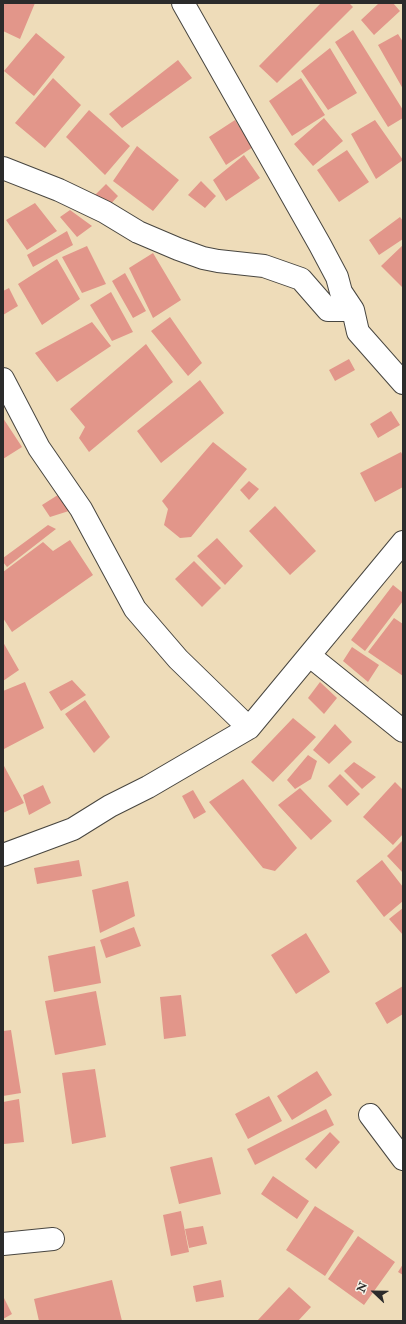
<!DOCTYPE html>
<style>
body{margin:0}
#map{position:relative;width:406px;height:1324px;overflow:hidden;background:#eedcb9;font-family:"IM FELL Double Pica",serif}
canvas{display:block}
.frame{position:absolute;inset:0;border:4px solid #2b2b2b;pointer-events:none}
.north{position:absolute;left:354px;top:1272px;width:40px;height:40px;-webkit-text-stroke:3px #f7f3e8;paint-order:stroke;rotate:292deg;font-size:11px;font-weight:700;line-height:16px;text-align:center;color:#2b2b2b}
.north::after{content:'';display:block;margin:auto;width:14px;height:18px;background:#2b2b2b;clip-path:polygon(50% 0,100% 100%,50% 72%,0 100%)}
</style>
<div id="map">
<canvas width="406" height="1324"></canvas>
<div class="frame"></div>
<div class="north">N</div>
</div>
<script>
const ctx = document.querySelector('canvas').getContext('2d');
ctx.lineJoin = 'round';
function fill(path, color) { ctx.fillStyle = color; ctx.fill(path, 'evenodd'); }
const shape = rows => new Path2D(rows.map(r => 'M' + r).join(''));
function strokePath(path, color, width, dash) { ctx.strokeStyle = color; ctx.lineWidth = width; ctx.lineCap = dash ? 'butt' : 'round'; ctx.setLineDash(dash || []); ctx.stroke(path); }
fill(shape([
 [3,3,35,3,20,39,3,31],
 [321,3,349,3,353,7,277,83,259,66],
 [379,3,393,3,400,11,374,35,361,20],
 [353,30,403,110,403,118,388,127,335,42],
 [36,33,65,57,34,96,4,71],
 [398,34,403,42,403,89,378,45],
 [330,48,357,93,328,110,301,71],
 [178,60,192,78,122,128,109,114],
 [53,78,81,105,45,148,15,123],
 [301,78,325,115,292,136,269,101],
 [89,110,130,146,105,175,66,137],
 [324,118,343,141,313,166,294,144],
 [235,120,253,147,226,165,209,137],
 [375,120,403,160,376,179,351,134],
 [137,146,179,180,153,211,113,181],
 [347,150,369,182,339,202,317,170],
 [244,155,260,178,226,201,213,180],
 [201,181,216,196,205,208,188,195],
 [106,184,118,196,107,208,94,196],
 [35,203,57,231,27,250,6,220],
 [70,210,92,226,77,237,60,217],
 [400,217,403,221,403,239,379,255,369,240],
 [67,231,73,245,33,267,27,255],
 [403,245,403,288,381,266],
 [87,246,106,284,82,293,62,257],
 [153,253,181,300,153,318,129,268],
 [57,259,80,299,42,325,18,284],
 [125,273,146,311,133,318,112,281],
 [9,288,18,306,3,315,3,291],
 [111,292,133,332,112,341,90,305],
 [170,317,202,363,188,376,151,331],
 [92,322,111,346,57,382,35,353],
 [146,344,173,382,89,452,79,438,85,427,70,409],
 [349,359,355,370,335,381,329,370],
 [200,380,224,413,161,463,137,431],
 [391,411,400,425,378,438,370,424],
 [3,418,22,447,3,459],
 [213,442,247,469,191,537,180,538,164,525,168,509,162,501],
 [401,452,403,456,403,487,375,502,360,473],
 [249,481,259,489,249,500,240,490],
 [61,493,72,510,50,517,42,505],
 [275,506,316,551,290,575,249,531],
 [48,525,56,529,7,567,3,562,3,558],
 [217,538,243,566,225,585,197,556],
 [70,540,93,575,12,632,3,618,3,572,43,542,53,551],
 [194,561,221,588,202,607,175,579],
 [393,585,403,593,403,601,365,651,351,640],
 [394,618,403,624,403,676,368,652],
 [3,642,19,670,3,681],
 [352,647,379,665,368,682,343,661],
 [72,680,86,695,61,711,49,692],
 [25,682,44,728,4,749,3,746,3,691],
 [320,682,337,698,324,714,308,698],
 [85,700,110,737,94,753,65,714],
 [293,718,316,737,273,782,251,762],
 [335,724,352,742,329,764,313,750],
 [308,755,317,761,311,779,295,789,287,780],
 [354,762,376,777,362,789,344,771],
 [3,764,24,803,3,813],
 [340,774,360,794,347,806,328,786],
 [243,779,297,848,275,871,263,868,209,802],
 [395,782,403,790,403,834,393,845,363,817],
 [43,785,51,803,29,815,23,795],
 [300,788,332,821,311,840,278,805],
 [193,790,206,812,194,819,182,796],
 [403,840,403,873,387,856],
 [79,860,82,876,37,884,34,868],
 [382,860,403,887,403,901,384,917,356,881],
 [128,881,135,916,100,933,92,890],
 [403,908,403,935,389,919],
 [134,927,141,946,106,958,100,940],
 [306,933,330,972,296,994,271,955],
 [95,946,101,983,54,992,48,956],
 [403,986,403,1014,387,1024,375,1003],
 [96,991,106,1045,55,1055,45,1001],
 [181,995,186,1036,164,1039,160,997],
 [11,1030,21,1093,3,1096,3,1031],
 [95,1069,106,1137,72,1144,62,1073],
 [317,1071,332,1095,292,1120,277,1096],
 [269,1096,282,1121,248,1139,235,1114],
 [19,1099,24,1142,4,1144,3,1102],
 [326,1109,334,1125,255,1165,247,1149],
 [330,1132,340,1142,316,1169,305,1159],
 [212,1157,221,1194,179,1204,170,1167],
 [273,1176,309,1201,297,1219,261,1194],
 [315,1206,354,1231,325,1276,286,1250],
 [181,1211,189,1252,171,1256,163,1215],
 [203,1226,207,1244,189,1248,185,1229],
 [358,1236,395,1262,364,1305,328,1279],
 [403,1264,403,1275,398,1272],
 [112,1280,122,1321,39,1321,34,1299],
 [221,1280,224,1297,196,1302,193,1286],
 [289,1287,311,1307,298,1321,257,1321],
 [3,1296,12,1314,3,1319]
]), '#e2968a');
const minor = shape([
 [183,3,320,245,337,277,341,292,353,310],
 [3,168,59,190,105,212,138,232,178,249,203,258,218,261,264,266,301,279,328,310,353,310,358,332,403,383],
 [3,379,39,448,81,509,135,609,178,659,249,728],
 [310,656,403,731],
 [3,855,73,829,110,806,148,787,249,728,403,542],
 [370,1115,403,1159],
 [3,1244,53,1239]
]);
strokePath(minor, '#484640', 24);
strokePath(minor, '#fff', 22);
</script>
